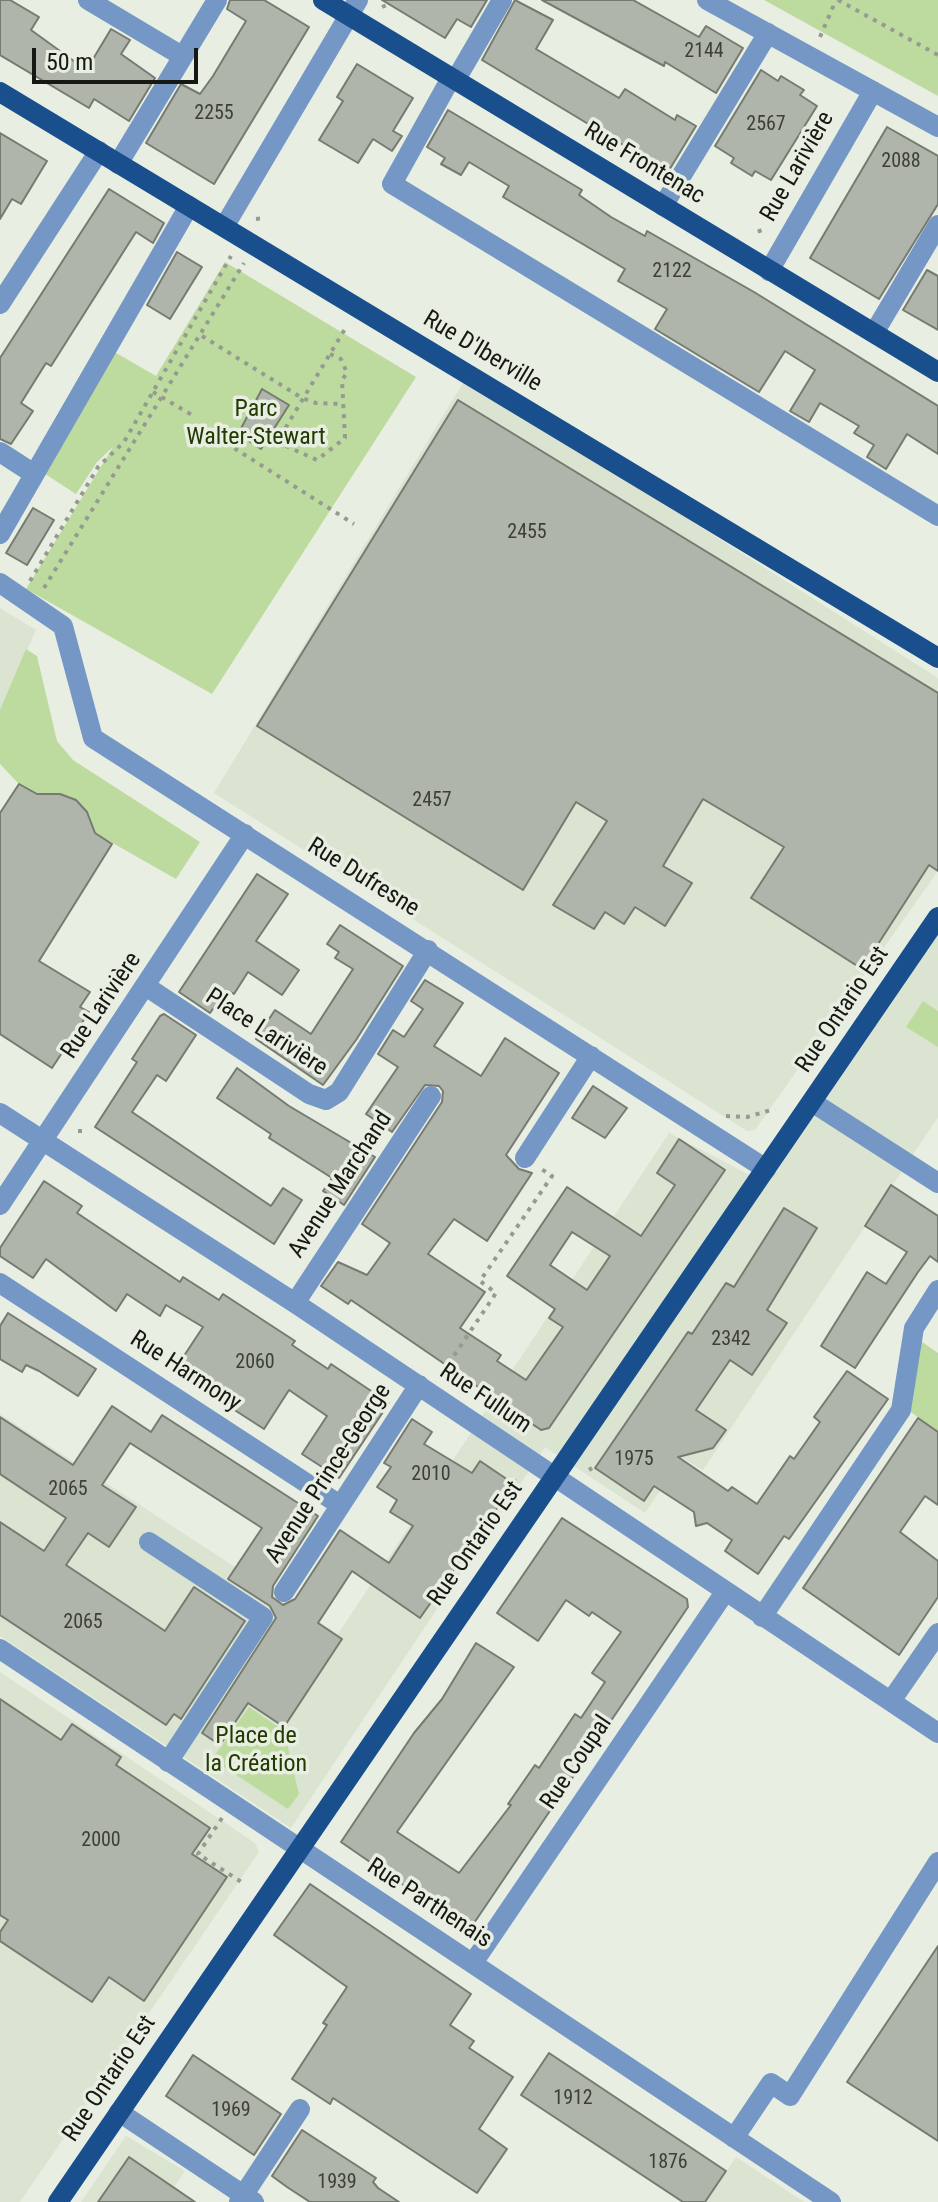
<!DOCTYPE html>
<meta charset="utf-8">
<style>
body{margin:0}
#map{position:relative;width:938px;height:2202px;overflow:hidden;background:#e8eee2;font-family:"Roboto Condensed",sans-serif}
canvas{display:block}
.scale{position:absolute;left:32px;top:48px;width:166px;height:36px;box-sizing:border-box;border:4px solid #161814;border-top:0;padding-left:10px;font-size:24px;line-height:28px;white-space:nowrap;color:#161814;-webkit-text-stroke:6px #e8eee2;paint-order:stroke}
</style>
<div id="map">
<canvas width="938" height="2202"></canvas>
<div class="scale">50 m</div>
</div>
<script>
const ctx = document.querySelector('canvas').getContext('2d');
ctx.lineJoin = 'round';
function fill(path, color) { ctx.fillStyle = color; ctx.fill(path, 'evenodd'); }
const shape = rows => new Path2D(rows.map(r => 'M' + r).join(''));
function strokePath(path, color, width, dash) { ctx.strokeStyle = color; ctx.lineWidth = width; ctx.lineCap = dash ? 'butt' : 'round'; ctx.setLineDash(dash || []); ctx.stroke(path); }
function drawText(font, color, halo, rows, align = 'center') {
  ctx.font = font + ' "Roboto Condensed",sans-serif'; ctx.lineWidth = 7; ctx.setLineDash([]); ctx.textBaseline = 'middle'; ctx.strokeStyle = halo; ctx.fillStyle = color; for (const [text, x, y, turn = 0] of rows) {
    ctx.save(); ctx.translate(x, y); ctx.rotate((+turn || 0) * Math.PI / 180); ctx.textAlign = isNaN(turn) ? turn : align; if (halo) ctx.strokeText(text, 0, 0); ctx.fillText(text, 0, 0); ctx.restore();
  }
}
fill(shape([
 [466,378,938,678,938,871,755,1130,747,1131,214,793],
 [0,608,36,630,0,710],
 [938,924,938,1117,703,1470,682,1458,645,1513,545,1447,291,1828,0,1636,0,1414,338,1634,669,1133,767,1184],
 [0,1672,255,1843,259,1852,20,2202,0,2202],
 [126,2136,185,2171,164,2202,81,2202],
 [736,2157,804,2202,706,2202]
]), '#dae4d1');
fill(shape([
 [764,0,938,0,938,96],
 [225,262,416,377,212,694,26,589,113,447,97,462,76,494,39,470,111,350,156,376],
 [26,649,37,656,57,741,73,760,200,842,176,879,95,833,87,812,76,800,60,794,37,794,19,784,0,764,0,710],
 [923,1001,938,1011,938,1047,906,1027],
 [915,1337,938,1353,938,1431,902,1406],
 [249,1707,284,1731,299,1794,288,1809,212,1759]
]), '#bedb9f');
const building = shape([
 [0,0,10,0,39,17,31,30,78,64,81,58,90,64,111,29,130,40,121,54,155,78,129,121,94,99,89,108,0,55,0,0],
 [230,0,264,0,309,27,214,184,146,143,181,84,200,94,213,76,246,21,227,9,230,0],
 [382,0,487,0,471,27,457,19,445,38,382,0],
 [515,0,553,20,536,49,619,98,625,89,675,120,677,115,696,126,668,172,482,60,515,0],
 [542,0,633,0,699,37,706,26,743,48,716,93,665,62,664,66,542,0],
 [357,64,413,98,393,131,402,136,392,151,373,139,358,163,319,140,343,101,337,97,357,64],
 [761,70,778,81,781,76,804,90,800,95,817,106,771,180,755,171,752,176,731,163,734,158,715,146,761,70],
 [448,110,582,190,579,195,611,217,645,236,647,231,754,292,938,406,938,454,907,434,886,469,867,457,874,445,854,433,859,426,820,403,809,422,790,411,815,370,785,351,759,392,655,329,667,309,618,281,625,269,503,197,509,186,469,162,461,175,441,164,445,158,427,147,448,110],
 [887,127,938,156,938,204,879,299,810,258,887,127],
 [0,133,47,161,21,204,12,199,0,219,0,133],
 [109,189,164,223,153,243,136,232,51,366,46,363,21,403,33,411,11,444,0,439,0,358,109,189],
 [177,252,202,267,170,319,147,305,177,252],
 [927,270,938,276,938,330,903,310,927,270],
 [262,389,289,405,261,449,238,434,262,389],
 [458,400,938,693,938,871,929,865,862,969,751,898,784,847,703,799,663,866,692,883,665,926,635,907,624,924,605,912,594,929,553,905,607,821,576,802,523,890,257,726,458,400],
 [33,508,54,520,27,565,6,553,33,508],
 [19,784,37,794,60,794,76,800,87,812,95,833,112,844,39,961,90,992,80,1007,89,1012,52,1068,0,1034,0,813,19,784],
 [257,874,288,894,256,941,299,970,282,995,248,972,234,994,227,990,210,1013,179,992,257,874],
 [340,925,403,966,356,1040,323,1085,256,1039,275,1010,311,1034,353,969,335,958,339,952,327,944,340,925],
 [425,980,463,1003,434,1046,481,1076,505,1038,559,1073,506,1155,519,1169,532,1173,487,1241,454,1219,428,1254,485,1292,460,1328,501,1355,497,1361,526,1380,563,1327,549,1318,555,1309,507,1276,567,1187,641,1236,675,1185,657,1173,679,1139,725,1170,549,1428,541,1430,351,1300,348,1304,321,1286,338,1262,367,1275,390,1243,362,1224,442,1102,443,1091,439,1086,425,1085,392,1132,366,1114,398,1067,378,1054,393,1030,404,1037,423,1009,411,1001,425,980],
 [572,1232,610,1256,587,1290,550,1265,572,1232],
 [164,1014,196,1035,166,1081,157,1075,132,1112,271,1206,283,1188,302,1200,274,1244,95,1127,137,1062,132,1059,160,1016,164,1014],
 [237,1068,289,1106,375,1157,344,1205,323,1191,332,1178,269,1138,271,1134,217,1098,237,1068],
 [593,1086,627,1108,605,1138,572,1118,593,1086],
 [44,1181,82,1206,77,1213,180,1282,183,1277,219,1300,223,1294,295,1341,292,1345,328,1369,331,1364,389,1403,339,1478,302,1454,327,1416,289,1390,264,1429,174,1371,203,1327,166,1305,160,1316,127,1294,116,1311,46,1259,33,1278,0,1256,0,1248,44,1181],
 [891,1185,938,1216,938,1262,930,1256,918,1272,855,1368,821,1346,867,1272,886,1284,907,1252,865,1226,891,1185],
 [784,1208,817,1228,767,1310,787,1323,752,1375,730,1360,696,1410,726,1430,713,1448,678,1457,728,1491,732,1487,757,1504,790,1456,794,1459,820,1422,814,1417,847,1371,888,1399,789,1539,784,1536,758,1574,725,1551,732,1540,707,1523,696,1526,694,1512,654,1486,644,1501,595,1468,688,1332,692,1334,726,1283,734,1287,784,1208],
 [8,1313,96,1369,78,1396,39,1371,26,1365,22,1372,0,1359,0,1326,8,1313],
 [112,1406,151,1432,162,1415,318,1516,273,1586,272,1597,283,1605,295,1599,340,1530,389,1563,413,1526,390,1512,397,1500,377,1487,391,1467,384,1463,412,1419,432,1432,424,1444,472,1473,480,1461,514,1484,420,1618,352,1571,318,1623,342,1639,284,1727,248,1703,220,1745,202,1733,276,1618,270,1606,228,1579,262,1528,130,1443,102,1485,136,1507,109,1547,88,1533,66,1565,165,1631,194,1587,245,1621,181,1719,174,1714,166,1725,0,1615,0,1522,44,1551,66,1518,0,1474,0,1417,73,1465,112,1406],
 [918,1418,938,1432,938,1505,925,1496,900,1532,938,1561,938,1597,899,1655,803,1588,918,1418],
 [562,1518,687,1599,688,1607,472,1926,464,1927,341,1842,414,1733,442,1699,476,1643,514,1667,397,1832,459,1873,511,1805,508,1804,535,1765,539,1768,575,1714,581,1718,605,1682,592,1673,621,1632,592,1612,589,1616,566,1600,538,1641,497,1613,562,1518],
 [0,1699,61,1740,72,1724,121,1757,116,1765,210,1828,192,1854,227,1877,144,2001,109,1977,92,2002,0,1941,0,1932,8,1920,0,1915,0,1699],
 [310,1884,471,1994,450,2025,474,2041,469,2048,513,2077,479,2129,507,2149,477,2193,333,2098,330,2104,292,2079,327,2025,323,2023,347,1987,274,1935,310,1884],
 [938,1946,938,2141,847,2082,938,1946],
 [549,2053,726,2171,705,2202,683,2202,521,2095,549,2053],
 [193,2055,281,2114,254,2155,166,2096,193,2055],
 [302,2130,376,2178,373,2182,378,2188,399,2202,310,2202,287,2187,272,2176,302,2130],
 [129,2157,195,2202,98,2202,129,2157]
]);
fill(building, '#afb5aa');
strokePath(building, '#767b71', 2);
strokePath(shape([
 [838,0,938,55],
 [382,7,387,5],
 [820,37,836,0],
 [256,219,265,218],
 [759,229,761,235],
 [202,336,302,398,316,403,343,404],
 [330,354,341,359,347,373,342,380,345,438,317,460,277,442,345,329],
 [153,392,192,415],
 [226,443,354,524],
 [30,581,98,467,124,442,231,256],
 [44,588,244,263],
 [726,1116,747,1117,775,1109],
 [78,1131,82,1131],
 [443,1372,496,1293,480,1281,552,1176,540,1168],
 [589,1470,592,1468],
 [513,1482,517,1481],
 [222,1818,198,1854,243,1883]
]), '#969b92', 4, [4, 6]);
strokePath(shape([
 [88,0,182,56],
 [707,0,938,127],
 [451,78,392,184,938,516],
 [455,81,502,0],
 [118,164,217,0],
 [663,206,768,33],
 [224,227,358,0],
 [769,271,873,91],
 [0,304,99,151],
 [874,333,938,225],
 [0,452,34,474],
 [0,534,189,206],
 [0,583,63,626,93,738,766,1169],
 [147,987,309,1094,326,1100,339,1092,428,950],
 [812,1102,938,1183],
 [0,1113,295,1303,938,1733],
 [525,1158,591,1056],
 [0,1205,245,834],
 [0,1283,340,1505],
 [295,1303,431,1096],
 [149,1542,263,1617,168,1762],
 [284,1592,419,1385],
 [762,1617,901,1410,914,1328,938,1290],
 [0,1649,831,2202],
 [891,1701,938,1633],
 [473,1963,725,1592],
 [119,2112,254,2202],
 [734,2138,771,2083,790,2096,938,1862],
 [239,2202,300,2109]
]), '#7497c5', 20);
strokePath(shape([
 [323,0,938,372],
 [0,92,938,658],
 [58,2202,938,917]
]), '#1a4f8e', 20);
drawText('20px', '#3c3f3a', null, [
 ["2144",704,52],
 ["2255",214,114],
 ["2567",766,125],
 ["2088",901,162],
 ["2122",672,272],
 ["2455",527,533],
 ["2457",432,801],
 ["2342",731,1340],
 ["2060",255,1363],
 ["1975",634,1460],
 ["2010",431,1475],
 ["2065",68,1490],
 ["2065",83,1623],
 ["2000",101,1841],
 ["1912",573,2099],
 ["1969",231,2111],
 ["1876",668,2163],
 ["1939",337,2183]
]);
drawText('24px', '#161814', '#e8eee2', [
 ["Rue Frontenac",644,164,31],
 ["Rue Larivière",798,167,-60],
 ["Rue D'Iberville",482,352,31],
 ["Rue Dufresne",363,878,32],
 ["Rue Larivière",102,1006,-56],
 ["Rue Ontario Est",843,1010,-56],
 ["Place Larivière",266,1033,33],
 ["Avenue Marchand",341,1185,-57],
 ["Rue Harmony",185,1372,33],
 ["Rue Fullum",485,1399,34],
 ["Avenue Prince-George",329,1474,-57],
 ["Rue Ontario Est",476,1544,-55],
 ["Rue Coupal",577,1763,-56],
 ["Rue Parthenais",429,1904,33],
 ["Rue Ontario Est",110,2079,-56]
]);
drawText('24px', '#243a00', '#e8eee2', [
 ["Parc",256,410],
 ["Walter-Stewart",256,438],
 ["Place de",256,1737],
 ["la Création",256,1765]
]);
</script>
